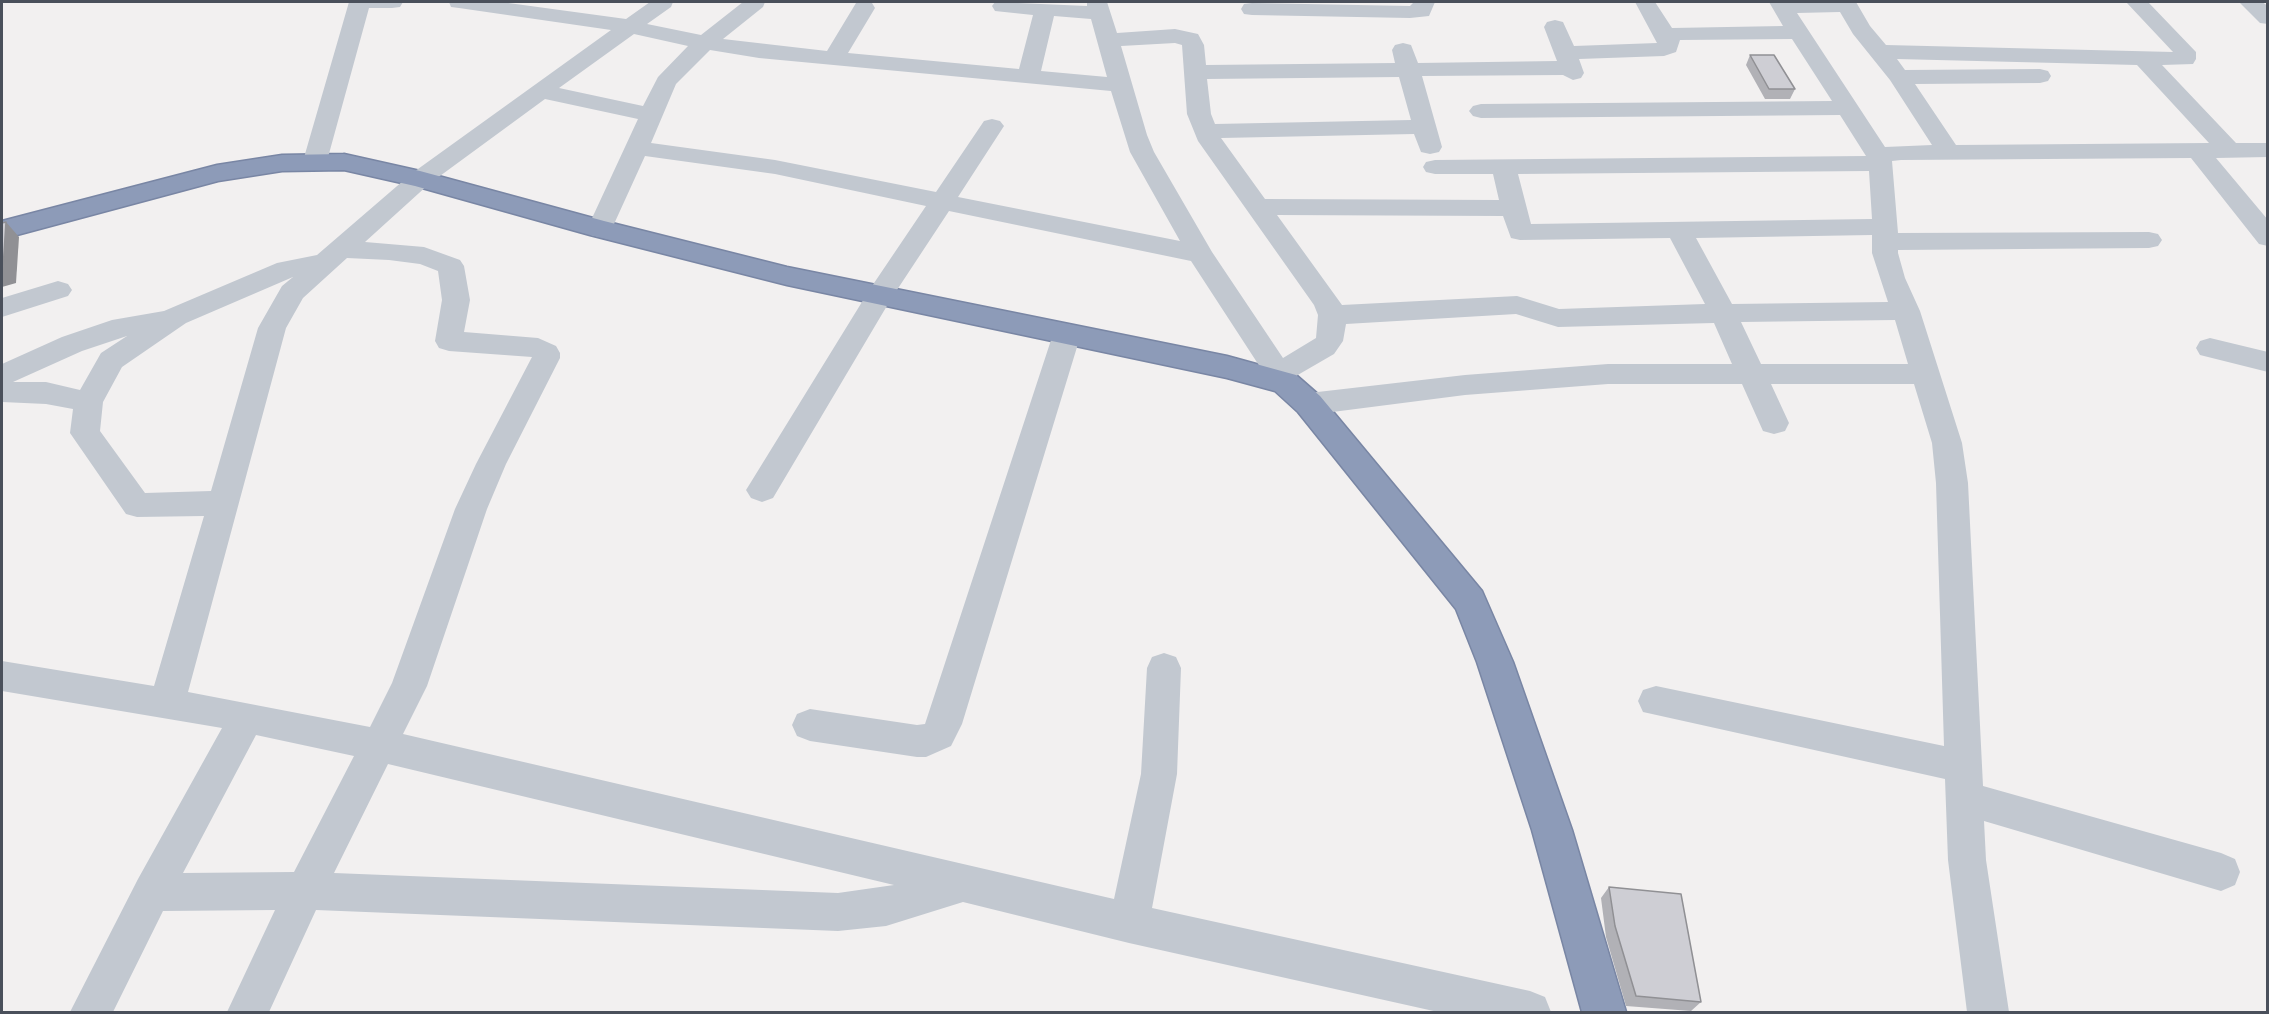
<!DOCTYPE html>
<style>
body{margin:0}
#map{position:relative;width:2269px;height:1014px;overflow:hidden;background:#f2f0f0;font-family:"Nunito Sans",sans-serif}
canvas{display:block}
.frame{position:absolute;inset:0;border:3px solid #4a505b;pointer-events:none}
</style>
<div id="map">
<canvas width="2269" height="1014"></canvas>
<div class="frame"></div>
</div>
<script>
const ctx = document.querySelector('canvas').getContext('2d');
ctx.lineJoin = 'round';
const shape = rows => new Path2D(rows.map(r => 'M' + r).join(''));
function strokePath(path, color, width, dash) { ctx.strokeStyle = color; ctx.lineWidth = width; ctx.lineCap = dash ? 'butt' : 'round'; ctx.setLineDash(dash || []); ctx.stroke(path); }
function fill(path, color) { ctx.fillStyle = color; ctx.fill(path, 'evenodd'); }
const highway = shape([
 [344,154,420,171,604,221,787,267,1227,356,1296,375,1320,396,1482,591,1513,662,1572,830,1626,1012,1582,1012,1532,830,1477,662,1456,609,1298,412,1275,391,1227,378,787,285,590,235,415,186,344,170,282,171,218,181,2,239,2,221,217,165,282,155,344,154]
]);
strokePath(highway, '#7986a4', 3);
fill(shape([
 [349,2,403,2,400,7,392,8,369,8,327,161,324,166,315,168,306,166,303,161,349,2],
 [449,2,501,2,626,19,650,2,673,2,671,7,647,24,701,35,743,2,765,2,763,7,723,39,827,51,856,3,864,2,872,3,875,8,848,53,1019,69,1033,15,995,11,992,6,995,2,1087,6,1087,2,1107,2,1117,33,1175,29,1198,34,1204,45,1206,65,1395,63,1392,50,1395,45,1403,43,1411,45,1418,63,1557,61,1544,27,1547,22,1555,20,1563,22,1574,46,1657,43,1635,2,1655,2,1672,28,1783,26,1769,2,1856,2,1870,26,1886,45,2173,52,2126,2,2148,2,2196,52,2196,59,2193,64,2162,65,2236,143,2268,143,2268,157,2216,158,2268,220,2268,246,2259,244,2191,158,1901,160,1892,161,1898,233,2149,232,2158,234,2162,240,2158,246,2149,248,1898,250,1898,253,1905,278,1920,311,1962,443,1968,483,1983,786,2221,853,2235,859,2240,872,2235,885,2221,891,1984,821,1986,860,2009,1012,1967,1012,1948,860,1945,779,1643,712,1638,701,1643,690,1656,686,1944,746,1936,483,1932,443,1914,384,1771,384,1789,423,1785,431,1774,434,1763,431,1742,384,1608,384,1465,395,1309,415,1299,412,1294,404,1299,396,1309,393,1465,375,1608,364,1732,364,1714,323,1558,327,1516,314,1346,324,1343,341,1334,354,1296,376,1299,383,1295,390,1285,393,1275,390,1191,261,949,211,891,299,773,498,762,502,751,498,746,490,751,482,870,289,926,206,775,174,645,156,609,235,600,237,591,235,587,229,638,119,545,99,429,184,365,242,424,247,460,260,464,266,470,300,464,332,538,338,556,346,560,353,560,358,506,464,487,509,427,686,403,734,1114,899,1141,774,1147,668,1152,657,1164,653,1176,657,1181,668,1177,774,1152,908,1530,991,1545,997,1551,1012,1438,1012,1129,943,963,902,886,926,838,931,316,910,269,1012,227,1012,275,910,163,911,113,1012,70,1012,138,879,222,728,2,691,2,661,154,686,204,516,137,517,126,514,70,433,73,409,46,404,2,402,2,364,62,337,112,320,164,311,277,263,317,255,411,174,611,30,459,8,451,7,449,2],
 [1840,12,1853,34,1890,80,1932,145,1885,147,1797,13,1840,12],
 [1054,16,1091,19,1107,77,1041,71,1054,16],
 [634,34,688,46,658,77,643,106,559,88,634,34],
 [1792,39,1832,101,1481,104,1473,106,1469,111,1473,116,1481,118,1840,115,1866,156,1435,160,1426,162,1423,167,1426,172,1435,174,1493,174,1499,200,1265,199,1221,138,1414,134,1421,152,1430,154,1439,152,1442,147,1422,76,1563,75,1573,80,1581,78,1584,73,1579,59,1664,56,1676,52,1680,40,1792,39],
 [1175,43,1182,45,1187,114,1198,141,1314,305,1318,315,1316,338,1283,358,1212,252,1154,152,1147,135,1121,46,1175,43],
 [710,50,759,58,1111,91,1130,152,1180,241,958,197,1004,126,1000,121,992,119,984,121,936,192,775,160,651,143,676,84,710,50],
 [1897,59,2137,65,2209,143,1956,145,1915,84,2040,83,2048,81,2051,76,2048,71,2040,69,1905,70,1897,59],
 [1399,77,1411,120,1215,124,1211,114,1207,79,1399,77],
 [1869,171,1872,219,1531,224,1518,174,1869,171],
 [1277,215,1503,216,1511,238,1520,240,1670,238,1705,304,1559,309,1517,296,1342,305,1277,215],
 [1872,235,1872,253,1888,302,1732,304,1696,238,1872,235],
 [347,258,389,260,420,264,438,271,442,300,435,341,439,348,449,351,532,357,476,464,455,509,392,683,370,727,188,692,286,328,303,298,347,258],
 [293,277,282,286,258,328,211,491,145,493,100,431,103,402,122,367,186,323,293,277],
 [1895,320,1908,364,1761,364,1741,322,1895,320],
 [127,336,101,353,80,390,46,382,13,382,82,351,127,336],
 [256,735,354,756,294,872,183,873,256,735],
 [388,764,894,885,838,893,334,873,388,764],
 [1414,2,1435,2,1429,16,1410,18,1252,15,1244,14,1241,9,1244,4,1252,3,1410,6,1414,2],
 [2239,2,2262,2,2268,6,2268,24,2260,23,2239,2],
 [58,281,68,284,72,290,68,296,2,317,2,298,58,281],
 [1067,324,1077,327,1081,334,962,724,951,746,926,757,917,757,810,741,797,736,792,725,797,714,810,709,917,725,925,724,1053,334,1057,327,1067,324],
 [2210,338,2268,352,2268,372,2200,355,2196,348,2200,341,2210,338]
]), '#c2c8d0');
fill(highway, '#8d9bb8');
fill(shape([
 [1750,55,1795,89,1790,99,1765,99,1746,65],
 [1609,887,1701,1002,1691,1011,1626,1006,1606,937,1601,898]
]), '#b1b1b6');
fill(shape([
 [6,222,19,237,16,283,2,287,2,269]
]), '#909094');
const building = shape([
 [1750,55,1774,55,1795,89,1769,89,1750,55],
 [6,222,3,268,2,269,2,223,6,222],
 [1609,887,1681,894,1701,1002,1636,996,1615,926,1609,887]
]);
fill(building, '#ceced4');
strokePath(building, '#909094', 1.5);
</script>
